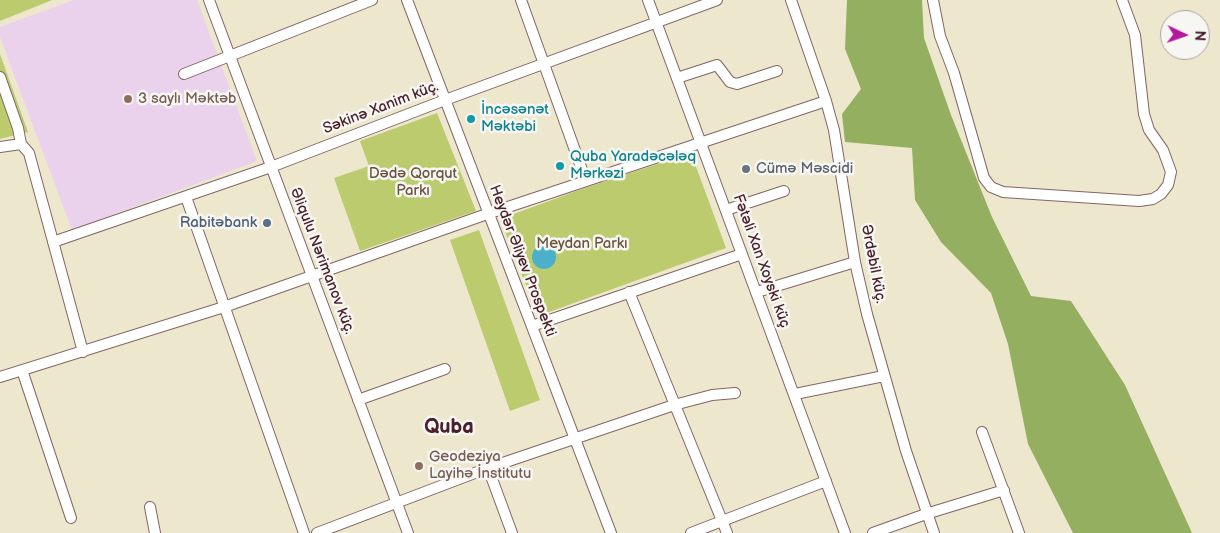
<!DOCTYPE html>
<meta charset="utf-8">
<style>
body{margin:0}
#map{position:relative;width:1220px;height:533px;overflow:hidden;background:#ede7ce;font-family:"Balsamiq Sans",sans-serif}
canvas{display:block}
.north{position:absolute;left:1160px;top:10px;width:50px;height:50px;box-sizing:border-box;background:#f6f6f2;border:1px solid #b1a0a2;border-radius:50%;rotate:93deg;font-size:14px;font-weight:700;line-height:20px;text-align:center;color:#4a1f2b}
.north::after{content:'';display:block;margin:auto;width:18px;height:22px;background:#b5179e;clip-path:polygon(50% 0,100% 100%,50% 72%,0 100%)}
</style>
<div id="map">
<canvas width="1220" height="533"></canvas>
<div class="north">N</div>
</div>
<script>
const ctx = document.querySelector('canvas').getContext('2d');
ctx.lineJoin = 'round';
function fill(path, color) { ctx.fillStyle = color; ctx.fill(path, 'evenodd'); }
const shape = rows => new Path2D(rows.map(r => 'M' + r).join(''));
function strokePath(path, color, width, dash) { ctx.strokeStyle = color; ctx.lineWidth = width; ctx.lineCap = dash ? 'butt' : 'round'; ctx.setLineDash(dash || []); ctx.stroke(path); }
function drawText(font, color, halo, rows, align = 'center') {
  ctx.font = font + ' "Balsamiq Sans",sans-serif'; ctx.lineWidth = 5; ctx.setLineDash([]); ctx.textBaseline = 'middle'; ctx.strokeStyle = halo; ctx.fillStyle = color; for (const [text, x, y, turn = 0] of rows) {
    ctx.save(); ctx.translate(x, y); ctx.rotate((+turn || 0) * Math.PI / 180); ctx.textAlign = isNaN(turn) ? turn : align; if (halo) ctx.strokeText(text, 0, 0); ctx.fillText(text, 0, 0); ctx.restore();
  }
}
fill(shape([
 [74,0,197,0,257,161,72,230,0,37,0,27]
]), '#ead1ec');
fill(shape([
 [0,0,52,0,0,21],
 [0,54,28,132,0,139],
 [437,113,476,211,360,251,334,178,369,166,360,141],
 [691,153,726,248,538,316,500,219,579,190],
 [479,230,540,400,510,411,450,240]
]), '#bccb6d');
fill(shape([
 [847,0,922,0,924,38,951,115,992,217,1031,296,1071,301,1125,385,1192,533,1073,533,1028,444,1008,344,991,293,941,242,915,200,912,148,845,142,842,114,861,89,845,49]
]), '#95af60');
fill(shape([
 '532 257a12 12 0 1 1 24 0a12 12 0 1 1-24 0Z'
]), '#4bb1ca');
const minor = shape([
 [209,0,408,533],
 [407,0,611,533],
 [521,0,586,181],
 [648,0,845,533],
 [791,0,826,101,834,130,855,262,867,314,906,451,934,533],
 [933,0,940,36,954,73,984,178,991,187,1003,192,1139,201,1153,199,1161,194,1168,185,1171,172,1163,150,1149,130,1144,114,1135,35,1122,0],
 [184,74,372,0],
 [0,77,18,128,21,144],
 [677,78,717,65,730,82,737,84,777,71],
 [0,147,21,144,29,153,83,352],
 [186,197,304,533],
 [726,210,784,191],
 [53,242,271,167,445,100,717,0],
 [629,292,727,533],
 [757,292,855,262],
 [532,326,742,254],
 [22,370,71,518],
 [0,377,224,307,487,214,826,101],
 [795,394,884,376],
 [358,400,445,369],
 [982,432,1019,533],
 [488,468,512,533],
 [150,507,155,533],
 [317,533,488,468,674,405,712,395,735,393],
 [691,533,826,481],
 [873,533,926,514,1004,490]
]);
strokePath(minor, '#836564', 12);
strokePath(minor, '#fff', 10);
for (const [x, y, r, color] of [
 [128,99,5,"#8d6e63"],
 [471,119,5,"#0f9aa8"],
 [560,166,5,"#0f9aa8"],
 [746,169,5,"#6b7280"],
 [267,223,5,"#5c6f8a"],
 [419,466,5,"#8d6e63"]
]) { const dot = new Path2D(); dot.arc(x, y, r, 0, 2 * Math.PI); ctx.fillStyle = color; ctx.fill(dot); strokePath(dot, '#f6f6f2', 2); }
drawText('15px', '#785e54', '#f6f6f2', [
 ["3 saylı Məktəb",138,99],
 ["Geodeziya",429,457],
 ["Layihə İnstitutu",429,474]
], 'left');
drawText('15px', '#4a1f2b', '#f6f6f2', [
 ["Səkinə Xanim küç.",381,108,-21],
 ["Əliqulu Nərimanov küç.",322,261,69],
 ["Heydər Əliyev Prospekti",522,261,69],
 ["Fətəli Xan Xoyski küç",761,261,70],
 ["Ərdəbil küç.",873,264,79]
]);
drawText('15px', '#0d838f', '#f6f6f2', [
 ["İncəsənət",481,110],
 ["Məktəbi",481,127],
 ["Quba Yaradəcələq",570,157],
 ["Mərkəzi",570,174]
], 'left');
drawText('15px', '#5b616d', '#f6f6f2', [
 ["Cümə Məscidi",756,169]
], 'left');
drawText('15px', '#6c533f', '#f6f6f2', [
 ["Dədə Qorqut",413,174],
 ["Parkı",413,191],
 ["Meydan Parkı",582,244]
]);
drawText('15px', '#4e5e75', '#f6f6f2', [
 ["Rabitəbank",257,223]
], 'right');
drawText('bold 20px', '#4a1f2b', '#f6f6f2', [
 ["Quba",449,428]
]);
</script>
